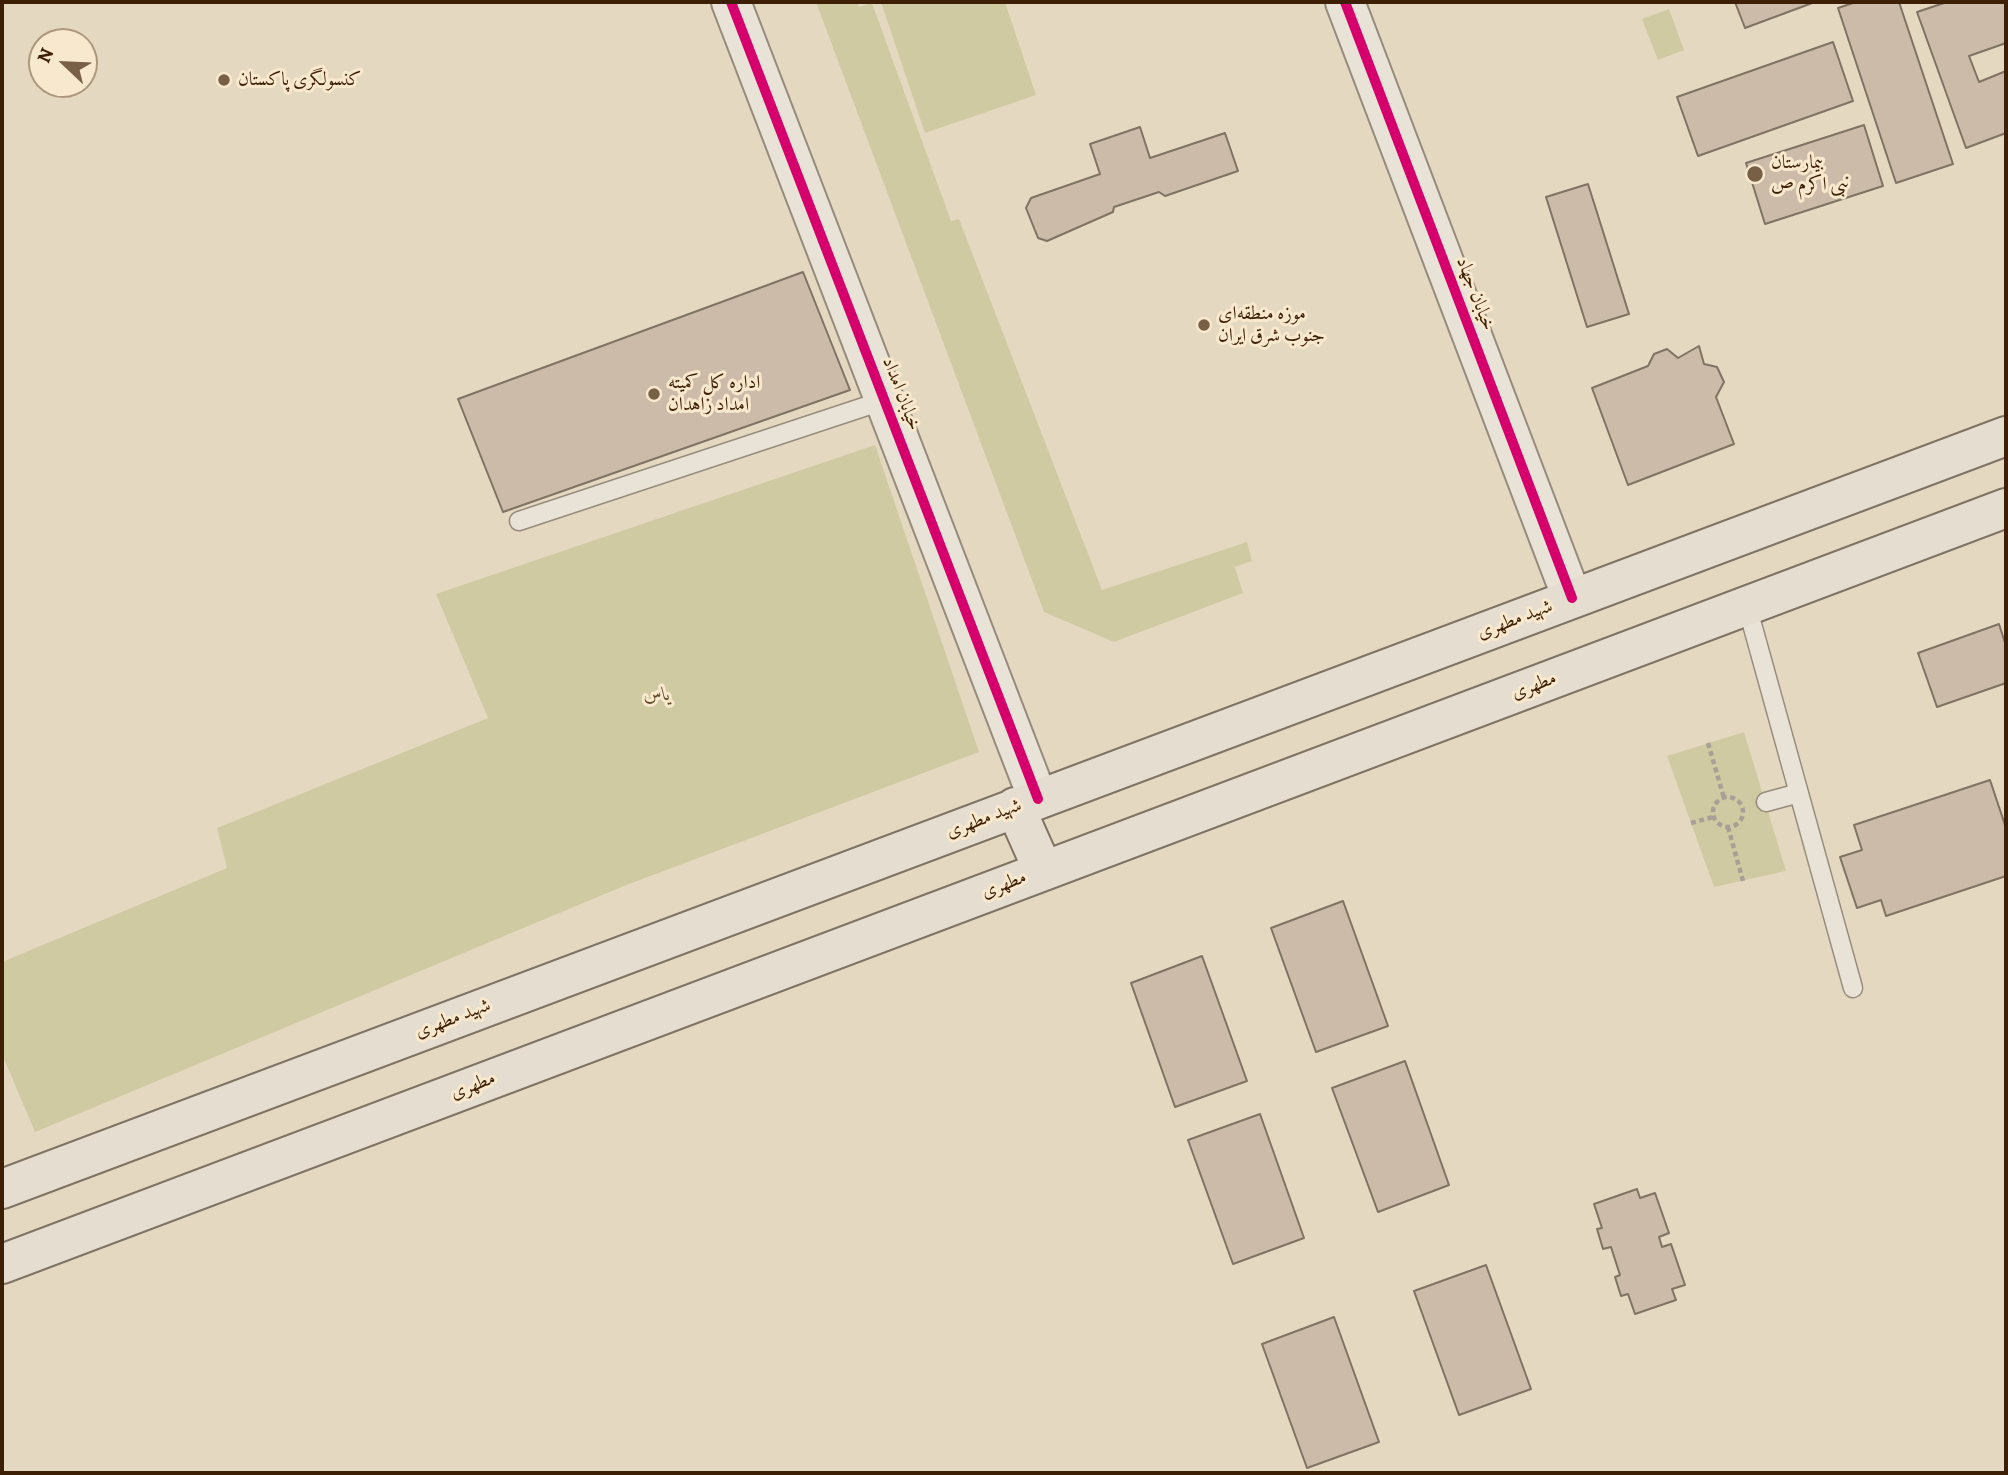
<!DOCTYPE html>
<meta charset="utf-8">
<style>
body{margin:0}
#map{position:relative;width:2008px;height:1475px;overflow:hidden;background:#e5d8c1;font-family:Alegreya,serif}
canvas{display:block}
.frame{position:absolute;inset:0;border:4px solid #3d1f05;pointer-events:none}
.north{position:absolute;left:28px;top:28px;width:70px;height:70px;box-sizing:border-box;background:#f8e8cd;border:2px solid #ad987d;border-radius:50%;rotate:293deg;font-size:19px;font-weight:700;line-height:28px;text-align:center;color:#3d1f05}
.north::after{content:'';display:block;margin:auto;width:24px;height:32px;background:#786047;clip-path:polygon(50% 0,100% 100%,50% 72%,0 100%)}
</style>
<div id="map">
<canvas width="2008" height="1475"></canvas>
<div class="frame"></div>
<div class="north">N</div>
</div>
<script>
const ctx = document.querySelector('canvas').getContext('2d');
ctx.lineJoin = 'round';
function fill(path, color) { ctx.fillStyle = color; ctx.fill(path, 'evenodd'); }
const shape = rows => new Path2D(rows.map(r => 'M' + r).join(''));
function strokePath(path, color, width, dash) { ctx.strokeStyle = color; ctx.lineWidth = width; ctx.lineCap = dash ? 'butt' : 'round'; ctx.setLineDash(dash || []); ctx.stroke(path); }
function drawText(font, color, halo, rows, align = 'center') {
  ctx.font = font + ' Alegreya,Amiri,serif'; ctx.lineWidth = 6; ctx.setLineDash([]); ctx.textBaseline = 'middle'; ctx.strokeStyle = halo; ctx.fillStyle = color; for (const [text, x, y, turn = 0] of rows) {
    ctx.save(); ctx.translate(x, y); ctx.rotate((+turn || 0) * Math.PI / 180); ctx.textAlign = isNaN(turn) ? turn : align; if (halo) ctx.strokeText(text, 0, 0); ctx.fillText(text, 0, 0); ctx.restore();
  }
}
fill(shape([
 [816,2,857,2,859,7,872,3,951,221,959,219,1102,590,1247,542,1252,561,1235,567,1243,593,1114,642,1044,612],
 [881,2,1005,2,1036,95,925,133],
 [1669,9,1684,50,1658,60,1642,19],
 [875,445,979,752,624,886,35,1132,2,1054,2,962,227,868,217,828,488,718,436,594],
 [1744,732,1786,871,1714,887,1667,756]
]), '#d0caa2');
const building = shape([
 [1735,2,1815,2,1745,28,1735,2],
 [1856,2,1899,2,1953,164,1896,183,1838,8,1856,2],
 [1947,2,2006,2,2006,43,1969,56,1979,82,2006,71,2006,133,1966,148,1917,12,1947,2],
 [1833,42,1853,101,1698,156,1677,97,1833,42],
 [1864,125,1883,186,1765,224,1746,163,1864,125],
 [1140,127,1150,158,1225,133,1238,171,1165,196,1159,192,1114,207,1113,212,1047,241,1038,238,1026,208,1031,198,1100,174,1090,144,1140,127],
 [1588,184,1629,314,1587,327,1546,197,1588,184],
 [803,272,850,390,503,512,458,399,803,272],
 [1699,346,1704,364,1717,367,1724,382,1716,397,1734,444,1628,485,1592,388,1648,366,1654,354,1667,349,1678,358,1699,346],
 [1999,624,2006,646,2006,683,1937,707,1918,653,1999,624],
 [1990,780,2006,828,2006,876,1886,916,1881,900,1857,908,1840,857,1862,850,1854,825,1990,780],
 [1343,901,1388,1026,1316,1052,1271,928,1343,901],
 [1202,956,1247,1081,1175,1107,1131,983,1202,956],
 [1405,1061,1449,1185,1378,1212,1332,1088,1405,1061],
 [1260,1114,1304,1238,1233,1264,1188,1140,1260,1114],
 [1637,1189,1640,1198,1655,1193,1669,1233,1659,1237,1662,1247,1671,1244,1685,1285,1672,1289,1676,1300,1635,1314,1628,1294,1621,1296,1615,1277,1620,1275,1611,1247,1603,1249,1597,1229,1602,1228,1594,1204,1637,1189],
 [1486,1265,1531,1389,1459,1415,1414,1291,1486,1265],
 [1334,1317,1379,1442,1307,1468,1262,1344,1334,1317]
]);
fill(building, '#ccbba9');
strokePath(building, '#7f7364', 2);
const service = shape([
 [519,521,885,400],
 [1747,606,1853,988],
 [1766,802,1799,793]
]);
const tertiary = shape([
 [731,2,1038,799],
 [1345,2,1572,598]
]);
const primary = shape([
 [1015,807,1043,870],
 [2,1189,2006,436],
 [2,1264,2006,508]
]);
strokePath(service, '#978c7c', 21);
strokePath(tertiary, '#978c7c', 42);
strokePath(primary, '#7f7364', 42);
strokePath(shape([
 [1708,743,1724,798],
 '1713 812a15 15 0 1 1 30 0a15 15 0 1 1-30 0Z',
 [1691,823,1713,817],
 [1728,827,1743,881]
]), '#a8a095', 4.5, [5, 3.5]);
strokePath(service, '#e9e2d7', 18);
strokePath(tertiary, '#e9e2d7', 38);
strokePath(primary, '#e5ddd0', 38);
strokePath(shape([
 [731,2,1038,799],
 [1345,2,1572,598]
]), '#d6006c', 10);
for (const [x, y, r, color] of [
 [224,80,7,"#786047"],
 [1755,174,9,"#786047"],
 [1204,325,7,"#786047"],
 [654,394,7,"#786047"]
]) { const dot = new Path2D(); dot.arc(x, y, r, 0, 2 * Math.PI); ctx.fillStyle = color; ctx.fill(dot); strokePath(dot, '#f8e8cd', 2.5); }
drawText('19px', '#3d1f05', '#f8e8cd', [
 ["کنسولگری پاکستان",238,80],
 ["بیمارستان",1771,163],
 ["نبی اکرم ص",1771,185],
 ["موزه منطقه‌ای",1218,314],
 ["جنوب شرق ایران",1218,336],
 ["اداره کل کمیته",668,383],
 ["امداد زاهدان",668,405]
], 'left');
drawText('19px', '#3d1f05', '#f8e8cd', [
 ["خیابان جهاد",1475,294,69],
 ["خیابان امداد",901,394,69],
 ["شهید مطهری",1515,620,-21],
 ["مطهری",1534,686,-21],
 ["شهید مطهری",984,819,-21],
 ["مطهری",1004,885,-21],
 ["شهید مطهری",453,1019,-21],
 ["مطهری",473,1086,-21]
]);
drawText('italic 19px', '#5e4726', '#f8e8cd', [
 ["یاس",657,695]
]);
</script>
